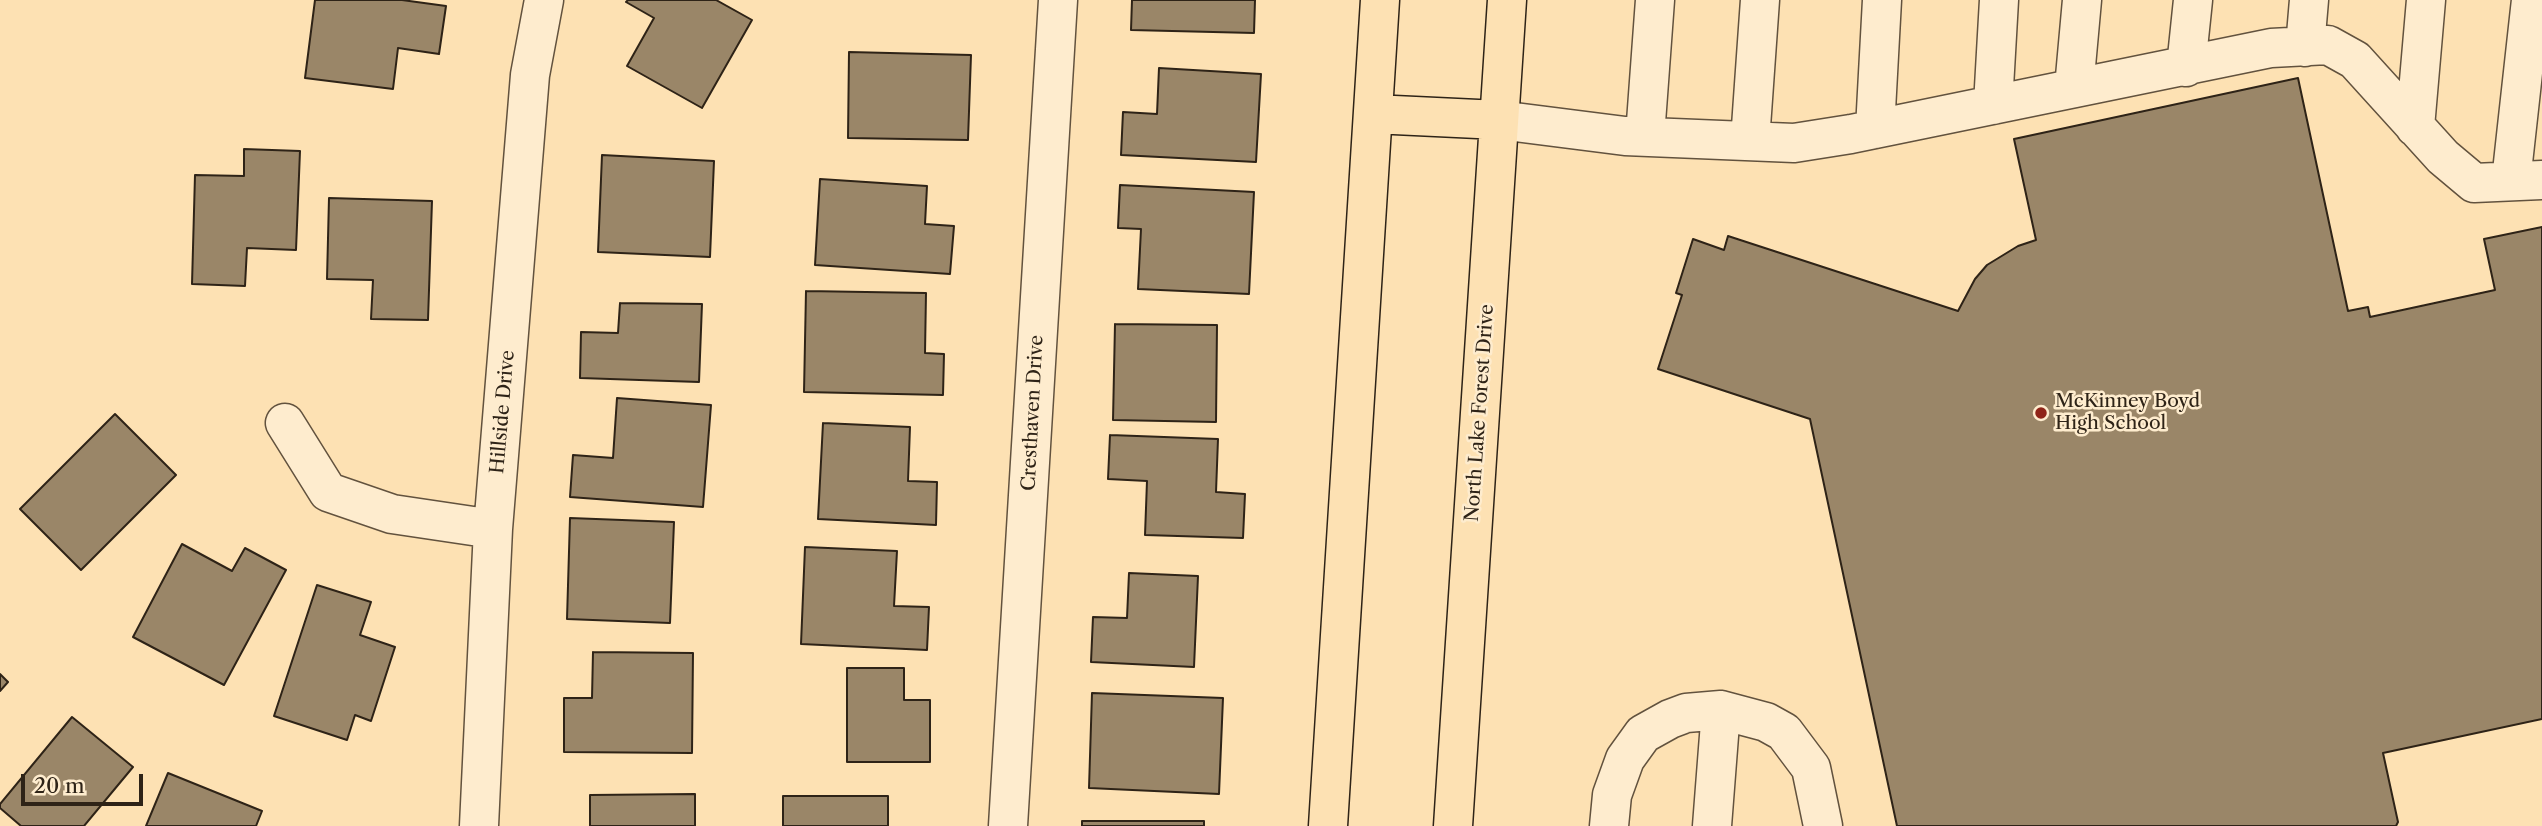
<!DOCTYPE html>
<style>
body{margin:0}
#map{position:relative;width:2542px;height:826px;overflow:hidden;background:#fde1b3;font-family:"Libre Caslon Text",serif}
canvas{display:block}
.scale{position:absolute;left:21px;top:774px;width:122px;height:32px;box-sizing:border-box;border:4px solid #2e2317;border-top:0;padding-left:9px;font-size:21px;line-height:24px;white-space:nowrap;color:#2e2317;-webkit-text-stroke:5px #feecce;paint-order:stroke}
</style>
<div id="map">
<canvas width="2542" height="826"></canvas>
<div class="scale">20 m</div>
</div>
<script>
const ctx = document.querySelector('canvas').getContext('2d');
ctx.lineJoin = 'round';
function fill(path, color) { ctx.fillStyle = color; ctx.fill(path, 'evenodd'); }
const shape = rows => new Path2D(rows.map(r => 'M' + r).join(''));
function strokePath(path, color, width, dash) { ctx.strokeStyle = color; ctx.lineWidth = width; ctx.lineCap = dash ? 'butt' : 'round'; ctx.setLineDash(dash || []); ctx.stroke(path); }
function drawText(font, color, halo, rows, align = 'center') {
  ctx.font = font + ' "Libre Caslon Text",serif'; ctx.lineWidth = 5; ctx.setLineDash([]); ctx.textBaseline = 'middle'; ctx.strokeStyle = halo; ctx.fillStyle = color; for (const [text, x, y, turn = 0] of rows) {
    ctx.save(); ctx.translate(x, y); ctx.rotate((+turn || 0) * Math.PI / 180); ctx.textAlign = isNaN(turn) ? turn : align; if (halo) ctx.strokeText(text, 0, 0); ctx.fillText(text, 0, 0); ctx.restore();
  }
}
const building = shape([
 [315,0,402,0,446,6,439,54,398,48,393,89,305,78,315,0],
 [628,0,716,0,752,20,702,108,627,66,654,18,626,2,628,0],
 [1132,0,1255,0,1254,33,1131,30,1132,0],
 [849,52,971,55,968,140,848,138,849,52],
 [1159,68,1261,74,1256,162,1121,155,1123,112,1157,114,1159,68],
 [2298,78,2348,311,2368,307,2370,317,2495,290,2484,239,2542,227,2542,719,2383,753,2398,822,2396,826,1897,826,1810,419,1658,369,1682,295,1676,293,1693,239,1724,250,1728,236,1958,311,1975,279,1987,265,2018,246,2036,240,2014,139,2298,78],
 [244,149,300,151,296,250,247,248,245,286,192,284,195,175,244,176,244,149],
 [602,155,714,161,710,257,598,252,602,155],
 [820,179,927,186,925,224,954,226,950,274,815,265,820,179],
 [1120,185,1254,192,1249,294,1138,289,1141,229,1118,228,1120,185],
 [329,198,432,201,428,320,371,319,373,280,327,279,329,198],
 [806,291,926,293,925,353,944,354,943,395,804,392,806,291],
 [620,303,702,304,699,382,580,378,581,332,618,333,620,303],
 [1115,324,1217,325,1216,422,1113,420,1115,324],
 [617,398,711,405,703,507,570,497,573,455,613,458,617,398],
 [115,414,176,475,81,570,20,509,115,414],
 [823,423,910,427,908,481,937,482,936,525,818,519,823,423],
 [1110,435,1218,439,1216,492,1245,494,1243,538,1145,535,1147,481,1108,479,1110,435],
 [570,518,674,522,670,623,567,619,570,518],
 [182,544,232,571,245,548,286,570,224,685,133,637,182,544],
 [805,547,897,551,894,606,929,607,927,650,801,644,805,547],
 [1129,573,1198,576,1194,667,1091,662,1093,617,1127,618,1129,573],
 [317,585,371,602,360,635,395,647,371,721,355,715,347,740,274,716,317,585],
 [593,652,693,653,692,753,564,752,564,698,592,698,593,652],
 [847,668,904,668,904,700,930,700,930,762,847,762,847,668],
 [0,674,8,682,0,691,0,674],
 [1092,693,1223,698,1219,794,1089,788,1092,693],
 [72,717,133,767,84,826,21,826,0,808,0,804,72,717],
 [168,773,262,811,256,826,146,826,168,773],
 [695,794,695,826,590,826,590,795,695,794],
 [783,796,888,796,888,826,783,826,783,796],
 [1082,821,1204,821,1204,826,1082,826,1082,821]
]);
fill(building, '#9a8668');
strokePath(building, '#2e2317', 2);
const minor = shape([
 [2305,47,2309,0],
 [2186,67,2193,0],
 [2074,88,2082,0],
 [1993,105,1999,0],
 [1499,120,1625,136,1794,143,1851,134,2271,48,2328,45,2355,60,2443,157,2474,183,2542,180],
 [2415,127,2426,0],
 [1875,129,1882,0],
 [1645,136,1655,0],
 [1750,141,1760,0],
 [2511,181,2531,0],
 [285,423,328,492,392,514,493,529],
 [479,826,493,529,530,75,544,0],
 [1008,826,1058,0],
 [1609,826,1612,795,1625,759,1643,734,1670,719,1686,713,1721,710,1766,722,1784,732,1811,768,1823,826],
 [1712,826,1721,710]
]);
const major = shape([
 [1373,114,1499,120],
 [1328,826,1380,0],
 [1453,826,1507,0]
]);
strokePath(minor, '#62523e', 41);
strokePath(major, '#2e2317', 41);
strokePath(minor, '#feecce', 38);
strokePath(major, '#fde1b3', 38);
for (const [x, y, r, color] of [
 [2041,413,7,"#8f2418"]
]) { const dot = new Path2D(); dot.arc(x, y, r, 0, 2 * Math.PI); ctx.fillStyle = color; ctx.fill(dot); strokePath(dot, '#feecce', 2.5); }
drawText('19px', '#2e2317', '#feecce', [
 ["McKinney Boyd",2055,402],
 ["High School",2055,424]
], 'left');
drawText('19px', '#2e2317', '#feecce', [
 ["Hillside Drive",503,412,-85],
 ["Cresthaven Drive",1033,413,-87],
 ["North Lake Forest Drive",1480,413,-86]
]);
</script>
